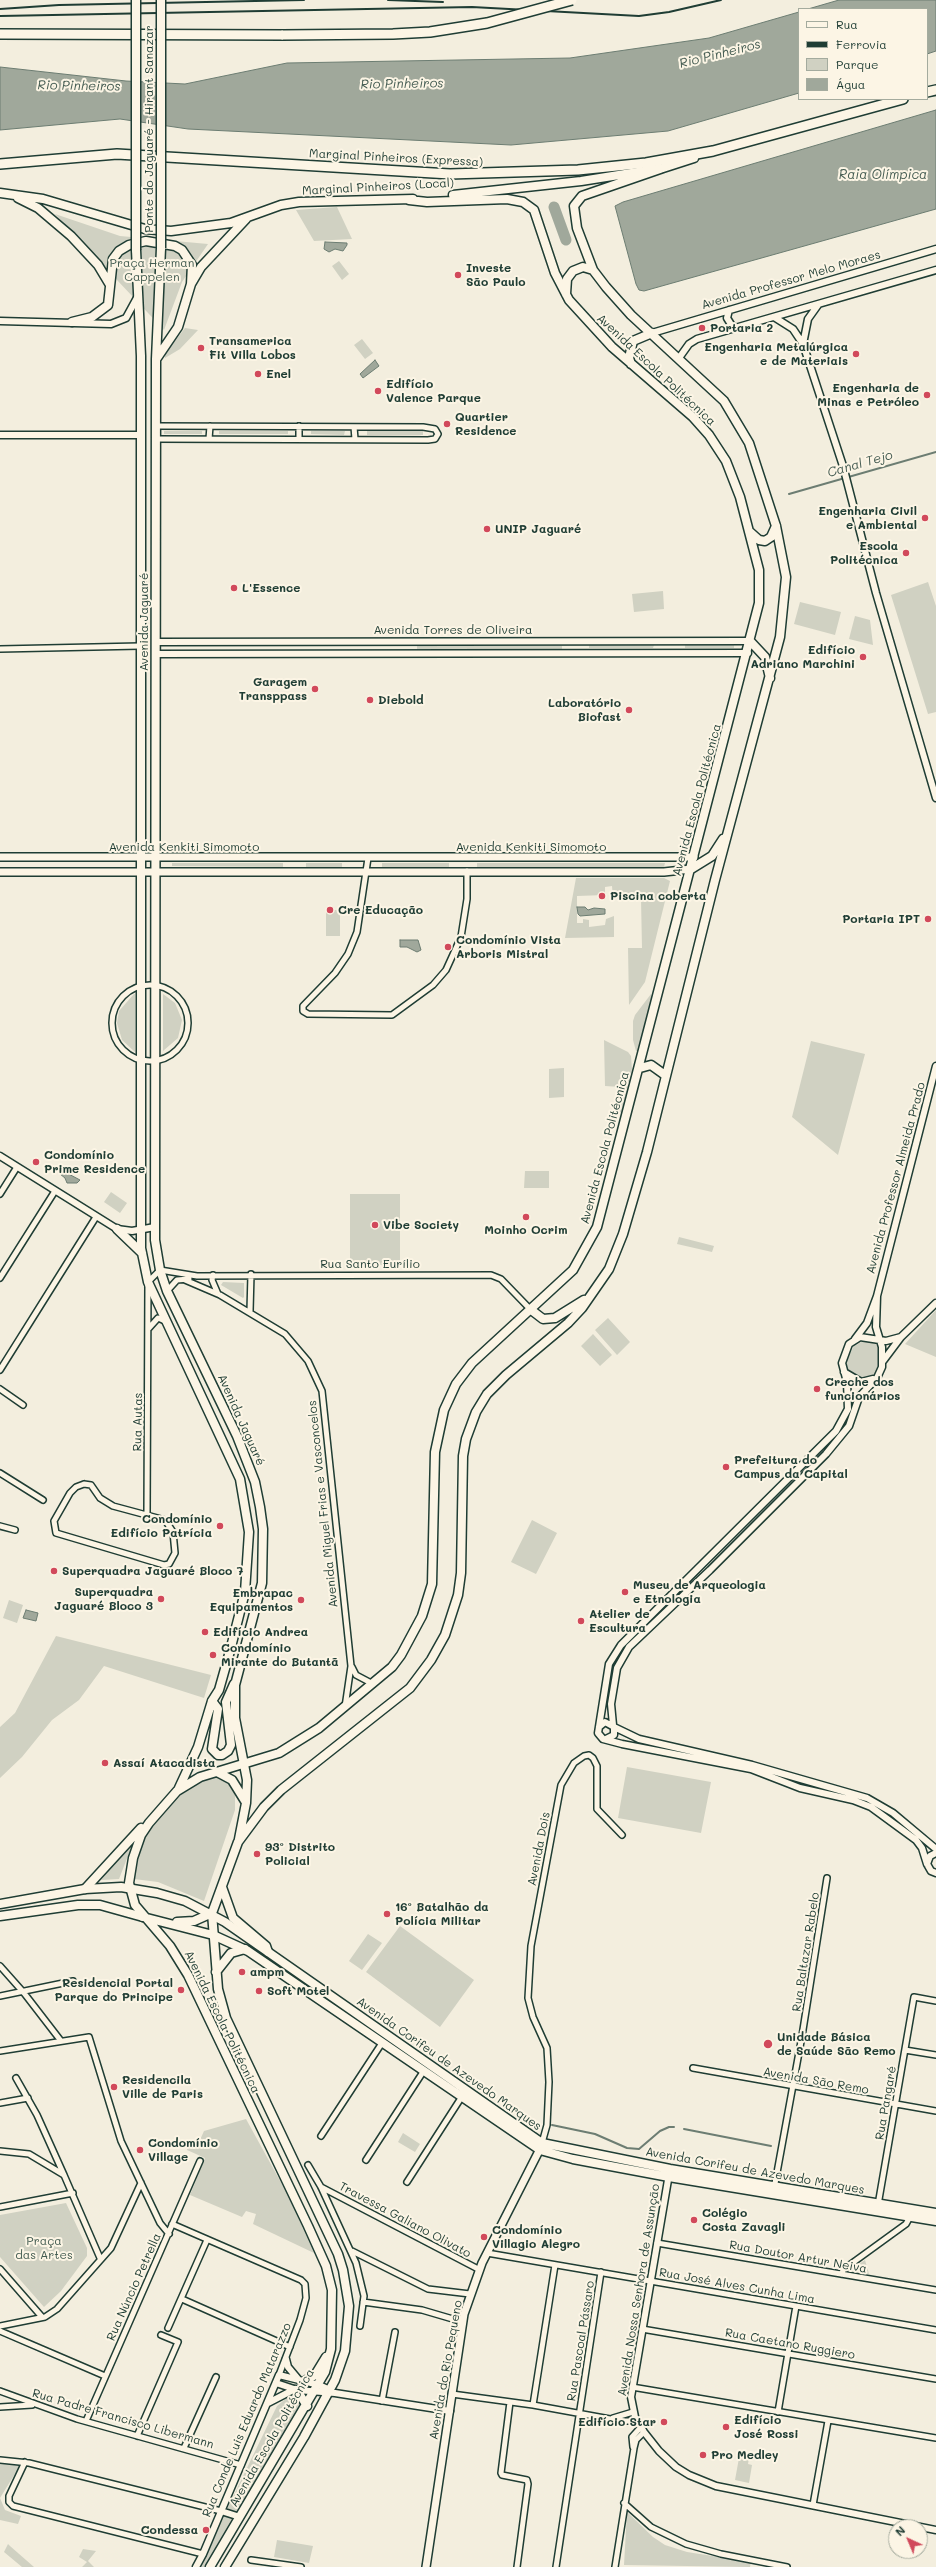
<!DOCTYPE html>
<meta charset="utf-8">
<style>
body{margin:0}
#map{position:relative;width:936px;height:2567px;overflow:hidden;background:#f3eede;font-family:Mali,sans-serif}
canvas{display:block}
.legend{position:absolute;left:798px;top:8px;width:130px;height:92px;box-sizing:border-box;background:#fcf5e5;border:1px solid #a4ab9e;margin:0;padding:5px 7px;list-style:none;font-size:12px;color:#1f3d34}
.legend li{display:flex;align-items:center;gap:8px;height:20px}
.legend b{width:20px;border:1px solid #a4ab9e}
.north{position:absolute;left:888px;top:2519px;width:40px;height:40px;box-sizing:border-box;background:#fcf5e5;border:1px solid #a4ab9e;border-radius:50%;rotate:316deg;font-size:11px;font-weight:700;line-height:16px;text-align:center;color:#1f3d34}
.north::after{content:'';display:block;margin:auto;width:14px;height:18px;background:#d1495b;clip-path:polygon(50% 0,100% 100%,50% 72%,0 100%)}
</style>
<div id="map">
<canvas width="936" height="2567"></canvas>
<ul class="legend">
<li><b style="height:5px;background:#fcf5e5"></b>Rua</li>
<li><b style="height:5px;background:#1f3d34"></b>Ferrovia</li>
<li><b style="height:11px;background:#d0d1c2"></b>Parque</li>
<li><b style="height:11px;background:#a0a89b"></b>Água</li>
</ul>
<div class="north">N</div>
</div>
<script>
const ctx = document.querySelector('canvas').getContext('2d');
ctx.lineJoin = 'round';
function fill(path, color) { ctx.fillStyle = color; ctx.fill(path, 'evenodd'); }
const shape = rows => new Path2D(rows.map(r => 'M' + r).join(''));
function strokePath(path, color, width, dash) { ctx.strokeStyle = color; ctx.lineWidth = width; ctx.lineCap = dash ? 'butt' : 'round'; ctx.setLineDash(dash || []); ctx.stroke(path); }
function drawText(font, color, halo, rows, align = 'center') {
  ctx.font = font + ' Mali,sans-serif'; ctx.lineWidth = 4; ctx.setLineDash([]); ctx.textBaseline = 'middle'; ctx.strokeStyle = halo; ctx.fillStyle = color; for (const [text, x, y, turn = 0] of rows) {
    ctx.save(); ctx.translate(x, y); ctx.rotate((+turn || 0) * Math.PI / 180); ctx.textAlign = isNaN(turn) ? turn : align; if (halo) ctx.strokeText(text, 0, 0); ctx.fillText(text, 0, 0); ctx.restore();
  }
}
fill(shape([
 [337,207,352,239,314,241,296,210],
 [55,214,120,236,208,244,182,282,164,330],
 [339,261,349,274,342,280,332,266],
 [185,328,198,330,180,349,165,358,165,354],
 [362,339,373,353,365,359,354,345],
 [164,431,202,431,202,434,164,434],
 [219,431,288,431,288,434,219,434],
 [311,431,345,431,344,435,311,434],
 [367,431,423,431,423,435,367,435],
 [928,582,936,606,936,712,928,714,891,595],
 [663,591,664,609,634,612,632,594],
 [800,602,841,612,835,635,794,624],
 [855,616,870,620,873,645,849,639],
 [589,645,654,645,653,648,589,648],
 [685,645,734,645,734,648,685,648],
 [417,646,562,646,562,649,417,649],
 [172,863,283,863,283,867,172,866],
 [306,863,342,863,342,867,306,867],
 [382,863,449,863,449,867,382,867],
 [477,863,665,863,664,867,477,867],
 [576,878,664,878,670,881,645,982,629,1005,628,948,642,948,641,899,613,899,612,886,605,887,605,895,577,896,577,923,583,923,583,919,589,920,589,927,605,925,606,919,614,916,614,937,565,938],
 [326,910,340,910,340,936,326,936],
 [134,994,135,994,135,1052,122,1040,117,1023,119,1011],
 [163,994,175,1003,182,1020,178,1038,163,1051],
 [651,994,652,997,640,1051,636,1051,633,1040,633,1021,635,1015],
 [604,1040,628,1052,631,1056,632,1069,624,1113,616,1112,616,1102,620,1101,621,1087,605,1086],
 [811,1041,865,1054,838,1155,792,1117],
 [564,1068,564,1097,549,1098,549,1069],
 [525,1171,549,1171,549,1188,524,1188],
 [111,1192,127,1203,120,1213,104,1202],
 [350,1194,400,1194,400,1265,350,1265],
 [679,1237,714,1246,712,1252,677,1244],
 [223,1282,244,1283,244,1297,243,1298,221,1285],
 [936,1310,936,1357,905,1344],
 [608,1318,630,1342,617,1355,595,1330],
 [593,1334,612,1355,600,1366,581,1346],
 [865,1340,878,1345,880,1361,875,1373,865,1381,849,1373,846,1362,854,1346],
 [532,1520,557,1533,536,1574,511,1562],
 [9,1600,23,1605,17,1623,3,1618],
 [56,1636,211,1675,204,1698,104,1666,79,1700,52,1720,22,1757,0,1778,0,1727,15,1713],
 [627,1767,711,1782,701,1833,618,1818],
 [216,1777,226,1780,235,1795,235,1810,204,1901,158,1882,134,1879,134,1863,150,1827,171,1801,185,1790,202,1780],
 [135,1838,119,1879,101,1880],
 [400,1926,474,1980,440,2027,366,1972],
 [368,1934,382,1943,362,1970,349,1961],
 [246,2119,289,2197,314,2253,253,2224,256,2214,246,2211,242,2217,190,2195,205,2158,187,2150,187,2145,200,2140,204,2131],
 [403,2133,420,2144,415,2152,398,2142],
 [66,2203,87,2248,87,2256,61,2291,44,2307,0,2257,0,2215],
 [865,2260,869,2274,849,2271],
 [300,2394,304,2403,205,2567,199,2567,277,2406,288,2397],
 [739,2458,749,2458,748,2464,752,2465,749,2483,735,2480],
 [0,2463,21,2464,0,2498,5,2510,21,2516,18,2524,0,2520],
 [627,2512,653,2537,665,2545,687,2552,751,2562,750,2567,624,2565],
 [277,2540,313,2546,309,2563,274,2557],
 [8,2544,10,2546,34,2567,22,2567,4,2552],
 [83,2549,96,2551,88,2561,94,2567,82,2567,87,2562,79,2557]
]), '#d0d1c2');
const water = shape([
 [839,0,936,0,936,51,927,54,927,9,808,9,839,0],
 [799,12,799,93,668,131,511,145,188,129,120,119,0,130,0,67,126,81,185,84,287,63,570,58,709,38,799,12],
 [936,110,936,209,644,291,639,290,636,284,615,206,623,202,936,110],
 [325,242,347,243,347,245,343,251,335,249,329,252,324,249,325,242],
 [375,360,379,366,363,378,360,374,375,360],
 [577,907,585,907,588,910,594,908,605,909,605,914,580,916,578,914,577,907],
 [400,940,418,940,421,950,417,952,407,947,400,947,400,940],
 [63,1171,80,1180,77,1183,67,1183,65,1178,60,1174,63,1171],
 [26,1610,38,1613,36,1621,23,1618,26,1610]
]);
fill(water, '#a0a89b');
strokePath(water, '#6c7d72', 1);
strokePath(shape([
 [789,494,936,452],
 [552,2125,595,2134,627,2148,639,2149,660,2131,669,2127,674,2127],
 [684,2129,771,2146]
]), '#6c7d72', 2);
strokePath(shape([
 [554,207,566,240]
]), '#a0a89b', 11);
const minor = shape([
 [156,426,423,427,435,429,438,434,435,439,428,440,156,439],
 [354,427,355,439],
 [209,439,210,426],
 [299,439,299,426],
 [0,649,140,646],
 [368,858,357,932,348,954,335,973,303,1006,303,1011,308,1014,392,1015,433,985,446,970,461,937,467,899,467,871],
 '112 1023a38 38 0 1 1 76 0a38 38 0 1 1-76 0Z',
 [0,1194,17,1167],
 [213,1275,212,1280,218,1294],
 [0,1278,55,1191],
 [185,1280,220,1295,285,1334,308,1361,322,1391,351,1666,345,1707],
 [167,1291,177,1280,189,1279],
 [250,1311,251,1274],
 [149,1328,158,1318,165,1321],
 [0,1370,96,1217],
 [0,1389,23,1405],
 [0,1473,43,1500],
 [84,1484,91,1485,100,1498,113,1506,165,1520,173,1532,175,1553,169,1564,164,1565,56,1533,54,1521,70,1493,76,1487,84,1484],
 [147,1514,148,1282,160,1270,197,1276,491,1275,501,1279,530,1309],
 [0,1526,15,1530],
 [352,1667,356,1675,373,1684],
 [0,1966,24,1993,61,2041],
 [0,1996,73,1981],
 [905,2050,936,2055],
 [0,2051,89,2037,121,2141,160,2223,169,2234],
 [693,2068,936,2111],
 [16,2078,37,2115,64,2175],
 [0,2103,28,2098],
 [321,2136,382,2043],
 [542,2143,547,2125,549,2082,547,2048,533,2017,528,1998,531,1946,561,1785,574,1763,584,1756,589,1755,593,1758,597,1766,597,1809,622,1835],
 [0,2151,29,2154,64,2175,100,2258],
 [366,2160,423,2072],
 [308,2165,321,2187,356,2263,364,2296,360,2326],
 [407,2182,461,2098],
 [321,2187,480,2270],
 [774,2189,802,2036,827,1878],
 [878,2205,914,1997,936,2001],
 [0,2207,73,2193],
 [172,2224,301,2280,305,2284,306,2298,300,2320,279,2375],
 [657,2243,936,2290],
 [352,2251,428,2289,470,2294],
 [487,2253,936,2330],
 [0,2269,42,2317],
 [841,2274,844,2269,906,2224,911,2215],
 [182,2299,290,2347],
 [363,2302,422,2310,463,2322],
 [0,2326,45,2317,57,2309,111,2248,141,2183],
 [168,2328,207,2240],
 [642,2329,936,2379],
 [0,2331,105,2376],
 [632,2387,936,2438],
 [0,2391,77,2419,241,2465],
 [452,2394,533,2405,621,2421,637,2421],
 [382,2401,395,2332],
 [510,2402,501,2473,502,2475,527,2480,528,2484,517,2567],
 [533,2405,555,2265],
 [0,2407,32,2405],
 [778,2412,796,2306],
 [613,2418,633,2412],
 [86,2421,200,2161],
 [137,2436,178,2342,161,2335],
 [633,2447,632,2437,641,2427],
 [184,2448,216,2377],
 [0,2460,29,2463,221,2511],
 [25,2462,9,2496,9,2502,13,2506,203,2554],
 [624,2503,651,2527,686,2544,721,2554,787,2567],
 [813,2505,828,2421],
 [251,2560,301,2567],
 [556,2567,601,2272],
 [615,2567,634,2448,636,2440,644,2432]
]);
const tertiary = shape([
 [729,310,727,318,732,326,737,328],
 [774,317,793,329,803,344,843,466,876,593,936,798],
 [0,321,111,324,126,318,138,296],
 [652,333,936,249],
 [803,344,808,319,818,305],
 [679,358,689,344,697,339,936,270],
 [0,435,140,435],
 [156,642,750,641],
 [156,654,748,653],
 [0,1156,117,1229,132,1231,155,1227],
 [901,1337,886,1341,860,1337,849,1344,842,1363,847,1382,848,1409,836,1431,621,1645,609,1664,598,1733,603,1739,622,1744,751,1769,800,1788,853,1800,871,1807,916,1840,922,1848,927,1864],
 [855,1339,867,1323,877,1296,936,1066],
 [883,1361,901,1337,936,1303],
 [844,1372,861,1382,873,1379],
 [613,1725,611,1704,617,1668,629,1647,710,1570,826,1454,849,1426,859,1397,877,1378,882,1367,882,1347,876,1327,877,1296],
 [599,1727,605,1722,614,1727,614,1735,606,1739],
 [614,1727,639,1739,752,1765,867,1798,893,1813,936,1849],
 [936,1853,930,1856,927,1864,931,1871,936,1873],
 [669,2174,631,2397,635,2417,644,2432,659,2451,676,2467,689,2475,716,2486,936,2530],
 [286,2359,288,2367,298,2379],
 [276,2383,297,2390,335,2393,450,2411],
 [268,2403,295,2389],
 [221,2511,240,2517],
 [196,2567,203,2554,279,2375,319,2385,330,2390]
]);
const secondary = shape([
 [0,857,694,857],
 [0,872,664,872,691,869],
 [426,2567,464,2314,482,2263,542,2145]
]);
const primary = shape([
 [0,1904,85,1889,121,1887,157,1893,185,1901,225,1922,542,2143,670,2169,936,2213],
 [0,1916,78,1905,100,1905,143,1917],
 [213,1935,248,1951,540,2150,573,2159,669,2177,936,2221]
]);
const trunk = shape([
 [0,193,43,199,145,229,171,231,231,223,281,205,299,202,413,199],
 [453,195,581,181,663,168,694,158],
 [18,198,38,208,71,236,98,265,110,285],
 [161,248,156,359,155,1240,160,1270,167,1291,237,1436,255,1482,260,1507,263,1529,262,1583,235,1685,235,1718,247,1780,246,1803,239,1839],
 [136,250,141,356,141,1248,148,1282,240,1479,249,1532,245,1592,230,1651,219,1690,212,1701,198,1747,179,1788],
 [566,294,567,279,573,271,583,267,593,270],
 [72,322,92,317,108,305,113,259,119,251,129,245,146,241,175,246,182,250,192,265,191,284],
 [157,358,178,327,191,284,201,267,246,219],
 [631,364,629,358,633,341,652,333],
 [750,532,759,540,765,541,771,537,776,526],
 [750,641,765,657,770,678],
 [691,869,712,856,723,839],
 [640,1068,651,1065,665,1075],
 [117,1229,142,1253],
 [530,1309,543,1319,555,1318,584,1300],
 [212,1701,218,1709,212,1749,218,1755,222,1755,228,1751,231,1745,226,1702,234,1684],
 [217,1772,232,1780,245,1801],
 [222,1887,233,1918,266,1946,268,1952],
 [85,1889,141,1828],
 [143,1917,213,1935],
 [177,1922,194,1921,212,1913],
 [216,1972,231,1953,245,1949],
 [305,2381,315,2375,326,2357],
 [297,2390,307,2406],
 [210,2567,325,2372,331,2349,332,2290,326,2266,308,2226,188,1975,170,1946,135,1905,129,1883,133,1858,141,1835,149,1823,177,1791,200,1777,279,1753,319,1728,392,1667,401,1655,422,1616,432,1584,435,1452,444,1410,456,1384,472,1363,573,1270,597,1227,759,603,759,570,740,497,726,461,709,435,693,417,612,347,569,300,555,273,534,210,523,202,507,199,427,202,409,200],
 [225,2567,304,2437,335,2380,345,2351,349,2306,343,2270,338,2254,226,2018,218,1989,212,1913,238,1842,264,1807,281,1790,410,1688,431,1660,445,1635,458,1595,461,1573,463,1456,466,1439,476,1412,487,1394,506,1375,568,1323,582,1308,609,1269,623,1234,647,1152,715,880,780,637,786,577,776,526,749,443,724,401,631,315,606,287,593,270,577,228,574,206,582,196,663,168]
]);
const motorway = shape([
 [0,34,283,35],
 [927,92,936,90],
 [0,164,117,154,450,174,578,170,646,163,713,151,903,99]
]);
strokePath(minor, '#1f3d34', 8);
strokePath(tertiary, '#1f3d34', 9);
strokePath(secondary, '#1f3d34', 10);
strokePath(primary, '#1f3d34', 11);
strokePath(trunk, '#1f3d34', 11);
strokePath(motorway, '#1f3d34', 12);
strokePath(minor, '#fcf5e5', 5);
strokePath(tertiary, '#fcf5e5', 6);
strokePath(secondary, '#fcf5e5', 7);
strokePath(primary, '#fcf5e5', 8);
strokePath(trunk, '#fcf5e5', 8);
strokePath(motorway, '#fcf5e5', 9);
strokePath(shape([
 [388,0,443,2],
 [0,9,59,5,304,0],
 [0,16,472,7,639,16,669,12,721,0]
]), '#1f3d34', 2);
const trunkBridge = shape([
 [161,248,161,0],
 [136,250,136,0]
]);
const motorwayBridge = shape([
 [283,35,393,34,430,32,487,23,572,0]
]);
strokePath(trunkBridge, '#1f3d34', 11, []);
strokePath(motorwayBridge, '#1f3d34', 12, []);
strokePath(trunkBridge, '#fcf5e5', 8);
strokePath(motorwayBridge, '#fcf5e5', 9);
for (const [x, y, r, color] of [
 [458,275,4,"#d1495b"],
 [702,328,4,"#d1495b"],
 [201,348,4,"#d1495b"],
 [856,354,4,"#d1495b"],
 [258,374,4,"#d1495b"],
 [378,391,4,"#d1495b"],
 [927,395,4,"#d1495b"],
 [447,424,4,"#d1495b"],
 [925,518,4,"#d1495b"],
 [487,529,4,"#d1495b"],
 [906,553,4,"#d1495b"],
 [234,588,4,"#d1495b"],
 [863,657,4,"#d1495b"],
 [315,689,4,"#d1495b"],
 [370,700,4,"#d1495b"],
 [629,710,4,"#d1495b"],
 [602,896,4,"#d1495b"],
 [330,910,4,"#d1495b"],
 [928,919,4,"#d1495b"],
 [448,947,4,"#d1495b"],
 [36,1162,4,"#d1495b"],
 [526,1217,4,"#d1495b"],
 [375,1225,4,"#d1495b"],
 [817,1389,4,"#d1495b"],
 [726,1467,4,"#d1495b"],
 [220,1526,4,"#d1495b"],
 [54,1571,4,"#d1495b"],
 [625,1592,4,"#d1495b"],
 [161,1599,4,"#d1495b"],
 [301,1600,4,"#d1495b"],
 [581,1621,4,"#d1495b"],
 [205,1632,4,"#d1495b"],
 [213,1655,4,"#d1495b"],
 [105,1763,4,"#d1495b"],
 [257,1854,4,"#d1495b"],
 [387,1914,4,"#d1495b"],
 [242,1972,4,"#d1495b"],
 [181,1990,4,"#d1495b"],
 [259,1991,4,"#d1495b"],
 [768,2044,5,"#d1495b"],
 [114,2087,4,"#d1495b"],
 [140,2150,4,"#d1495b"],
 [694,2220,4,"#d1495b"],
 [484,2237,4,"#d1495b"],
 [664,2422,4,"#d1495b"],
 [726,2427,4,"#d1495b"],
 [703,2455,4,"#d1495b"],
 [206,2530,4,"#d1495b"]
]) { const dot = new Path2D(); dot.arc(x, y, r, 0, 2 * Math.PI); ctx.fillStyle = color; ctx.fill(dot); strokePath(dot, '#fcf5e5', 1.5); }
drawText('12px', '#1f3d34', '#fcf5e5', [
 ["Ponte do Jaguaré - Hirant Sanazar",149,129,-90],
 ["Marginal Pinheiros (Expressa)",396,158,3],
 ["Marginal Pinheiros (Local)",378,187,-3],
 ["Avenida Professor Melo Moraes",791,280,-16],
 ["Avenida Escola Politécnica",656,370,43],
 ["Avenida Jaguaré",144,622,-90],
 ["Avenida Torres de Oliveira",453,630],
 ["Avenida Escola Politécnica",697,800,-75],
 ["Avenida Kenkiti Simomoto",184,847],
 ["Avenida Kenkiti Simomoto",531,847],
 ["Avenida Escola Politécnica",605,1148,-75],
 ["Avenida Professor Almeida Prado",896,1178,-75],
 ["Rua Santo Eurílio",370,1264],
 ["Avenida Jaguaré",241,1420,66],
 ["Rua Autas",138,1422,-89],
 ["Avenida Miguel Frias e Vasconcelos",323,1504,-96],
 ["Avenida Dois",539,1849,-79],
 ["Rua Baltazar Rabelo",806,1952,-81],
 ["Avenida Escola Politécnica",222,2022,64],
 ["Avenida Corifeu de Azevedo Marques",449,2064,35],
 ["Avenida São Remo",816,2081,10],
 ["Rua Pangaré",886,2103,-80],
 ["Avenida Corifeu de Azevedo Marques",755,2171,10],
 ["Travessa Galiano Olivato",405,2220,28],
 ["Rua Doutor Artur Neiva",798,2257,10],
 ["Rua José Alves Cunha Lima",737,2286,10],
 ["Rua Núncio Petrella",134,2287,-66],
 ["Avenida Nossa Senhora de Assunção",639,2290,-81],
 ["Rua Pascoal Pássaro",581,2341,-81],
 ["Rua Caetano Ruggiero",790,2344,10],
 ["Avenida do Rio Pequeno",446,2370,-80],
 ["Rua Padre Francisco Libermann",123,2419,16],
 ["Rua Conde Luis Eduardo Matarazzo",247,2420,-67],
 ["Avenida Escola Politécnica",272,2438,-60]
]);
drawText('12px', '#425b50', '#fcf5e5', [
 ["Praça Herman",152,263],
 ["Cappelen",152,277],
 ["Praça",44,2241],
 ["das Artes",44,2255]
]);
drawText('bold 12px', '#1f3d34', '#fcf5e5', [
 ["Investe",466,268],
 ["São Paulo",466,282],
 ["Portaria 2",710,328],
 ["Transamerica",209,341],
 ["Fit Villa Lobos",209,355],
 ["Engenharia Metalúrgica",848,347,"right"],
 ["e de Materiais",848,361,"right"],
 ["Enel",266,374],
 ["Edifício",386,384],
 ["Valence Parque",386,398],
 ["Engenharia de",919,388,"right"],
 ["Minas e Petróleo",919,402,"right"],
 ["Quartier",455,417],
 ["Residence",455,431],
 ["Engenharia Civil",917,511,"right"],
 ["e Ambiental",917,525,"right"],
 ["UNIP Jaguaré",495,529],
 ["Escola",898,546,"right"],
 ["Politécnica",898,560,"right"],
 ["L'Essence",242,588],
 ["Edifício",855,650,"right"],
 ["Adriano Marchini",855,664,"right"],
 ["Garagem",307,682,"right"],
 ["Transppass",307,696,"right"],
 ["Diebold",378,700],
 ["Laboratório",621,703,"right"],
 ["Biofast",621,717,"right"],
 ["Piscina coberta",610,896],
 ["Cre Educação",338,910],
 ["Portaria IPT",920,919,"right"],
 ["Condomínio Vista",456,940],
 ["Arboris Mistral",456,954],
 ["Condomínio",44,1155],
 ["Prime Residence",44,1169],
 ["Vibe Society",383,1225],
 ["Moinho Ocrim",526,1230,"center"],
 ["Creche dos",825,1382],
 ["funcionários",825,1396],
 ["Prefeitura do",734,1460],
 ["Campus da Capital",734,1474],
 ["Condomínio",212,1519,"right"],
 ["Edifício Patrícia",212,1533,"right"],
 ["Superquadra Jaguaré Bloco 7",62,1571],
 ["Museu de Arqueologia",633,1585],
 ["e Etnologia",633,1599],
 ["Superquadra",153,1592,"right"],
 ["Jaguaré Bloco 3",153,1606,"right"],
 ["Embrapac",293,1593,"right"],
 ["Equipamentos",293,1607,"right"],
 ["Atelier de",589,1614],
 ["Escultura",589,1628],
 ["Edifício Andrea",213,1632],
 ["Condomínio",221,1648],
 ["Mirante do Butantã",221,1662],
 ["Assaí Atacadista",113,1763],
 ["93º Distrito",265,1847],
 ["Policial",265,1861],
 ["16º Batalhão da",395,1907],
 ["Polícia Militar",395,1921],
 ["ampm",250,1972],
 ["Residencial Portal",173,1983,"right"],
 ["Parque do Principe",173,1997,"right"],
 ["Soft Motel",267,1991],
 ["Unidade Básica",777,2037],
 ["de Saúde São Remo",777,2051],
 ["Residencila",122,2080],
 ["Ville de Paris",122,2094],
 ["Condomínio",148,2143],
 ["Village",148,2157],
 ["Colégio",702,2213],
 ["Costa Zavagli",702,2227],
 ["Condomínio",492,2230],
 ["Villagio Alegro",492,2244],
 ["Edifício",734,2420],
 ["José Rossi",734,2434],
 ["Edifício Star",656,2422,"right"],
 ["Pro Medley",711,2455],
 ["Condessa",198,2530,"right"]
], 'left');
drawText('italic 13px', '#465d53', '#fcf5e5', [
 ["Rio Pinheiros",720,54,-14],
 ["Rio Pinheiros",402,84,-1],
 ["Rio Pinheiros",79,86,1],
 ["Raia Olímpica",883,175],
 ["Canal Tejo",860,464,-16]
]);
</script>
